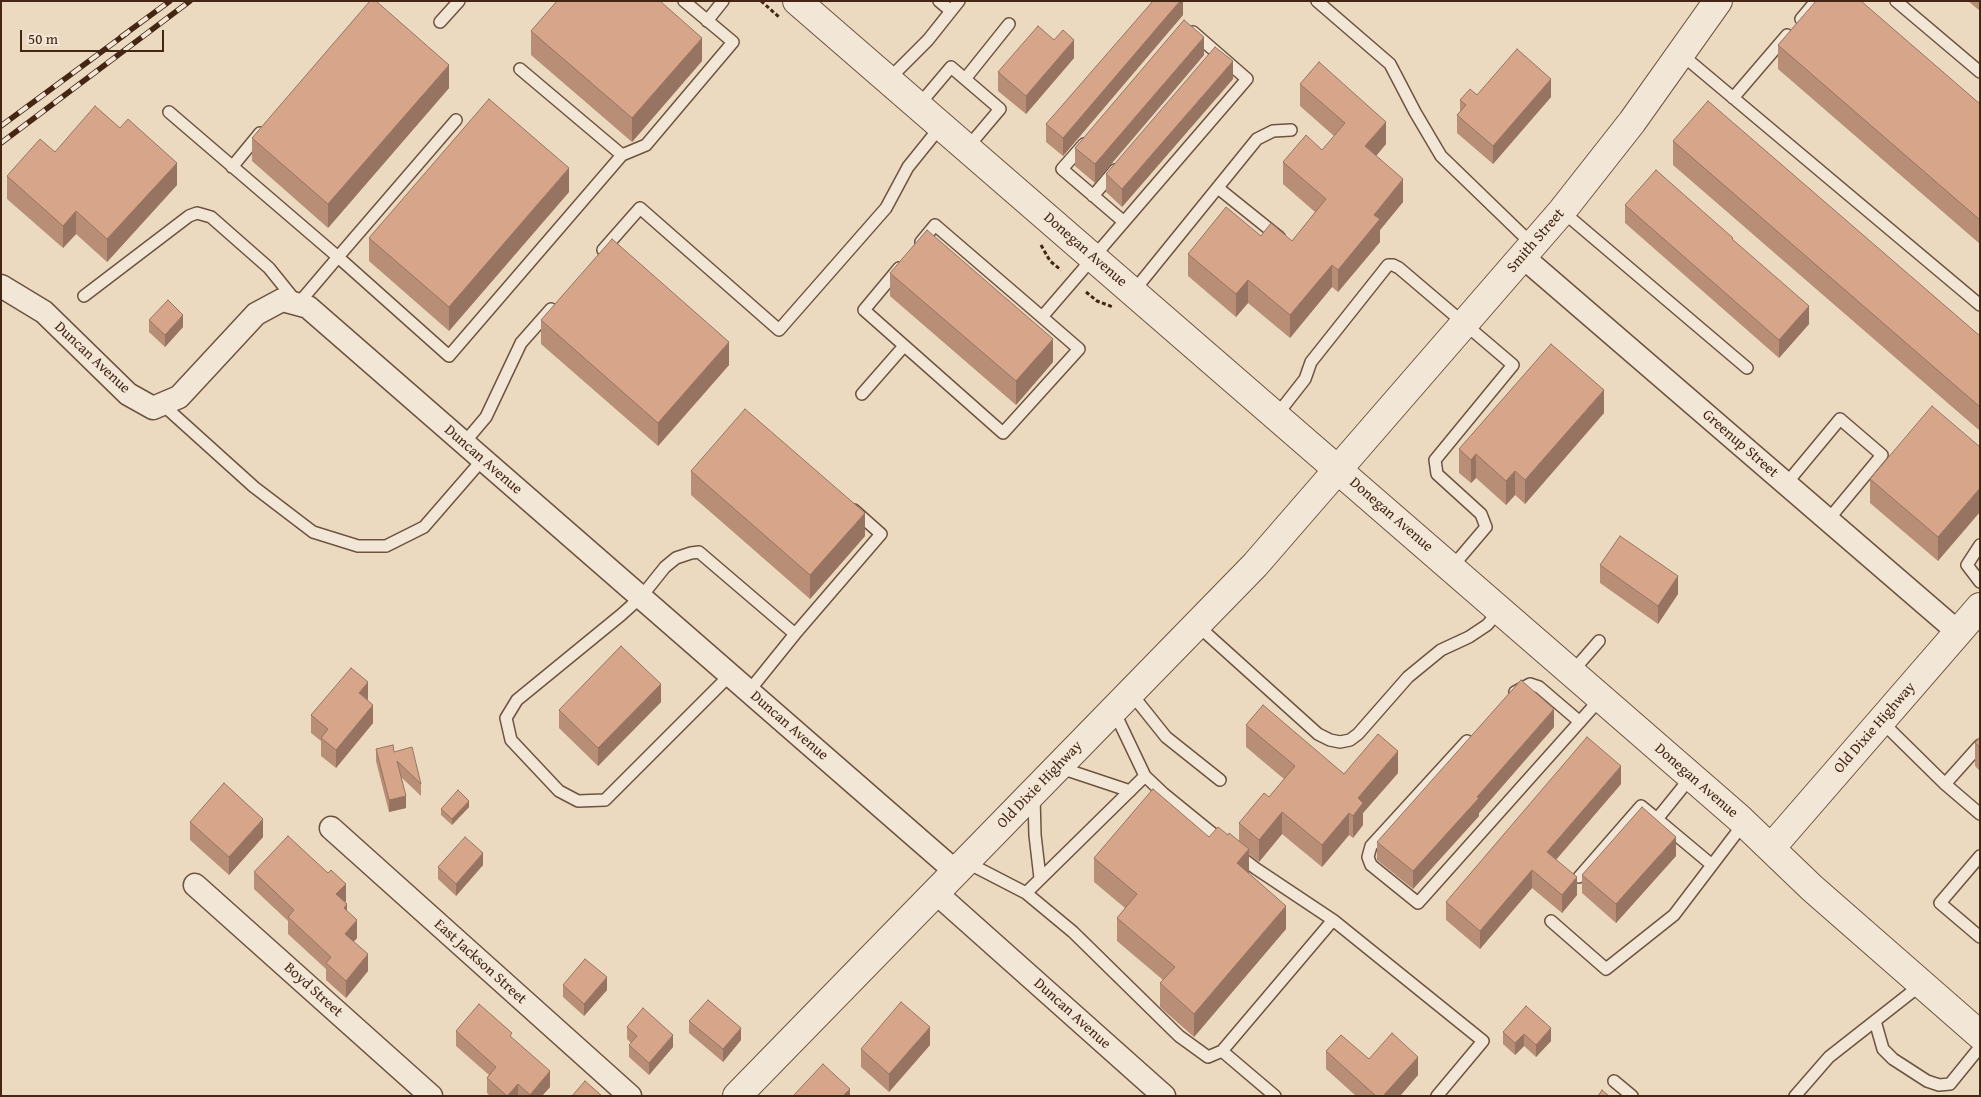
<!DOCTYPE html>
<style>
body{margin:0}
#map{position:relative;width:1981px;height:1097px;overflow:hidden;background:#ebdac0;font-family:"Gentium Book Plus",serif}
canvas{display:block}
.frame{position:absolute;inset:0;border:2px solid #452615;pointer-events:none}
.scale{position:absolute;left:20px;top:30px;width:144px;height:22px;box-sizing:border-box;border:2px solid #452615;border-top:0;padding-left:6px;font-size:15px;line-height:18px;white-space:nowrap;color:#452615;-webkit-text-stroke:4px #f2e7d6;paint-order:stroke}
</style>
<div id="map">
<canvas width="1981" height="1097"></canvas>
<div class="frame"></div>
<div class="scale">50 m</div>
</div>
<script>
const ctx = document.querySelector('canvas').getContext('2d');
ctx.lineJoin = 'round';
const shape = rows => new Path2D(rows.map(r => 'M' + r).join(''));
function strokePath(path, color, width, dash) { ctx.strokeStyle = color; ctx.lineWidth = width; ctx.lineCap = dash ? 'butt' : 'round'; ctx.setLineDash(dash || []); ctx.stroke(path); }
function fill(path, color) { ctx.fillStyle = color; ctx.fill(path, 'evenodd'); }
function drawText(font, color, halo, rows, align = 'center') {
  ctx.font = font + ' "Gentium Book Plus",serif'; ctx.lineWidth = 4; ctx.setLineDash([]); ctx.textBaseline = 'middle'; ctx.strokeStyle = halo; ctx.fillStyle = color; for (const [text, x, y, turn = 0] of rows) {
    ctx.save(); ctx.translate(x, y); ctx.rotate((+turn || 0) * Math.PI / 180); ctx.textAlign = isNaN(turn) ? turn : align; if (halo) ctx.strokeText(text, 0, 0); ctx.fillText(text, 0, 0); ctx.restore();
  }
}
const service = shape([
 [939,1,951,11],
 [1317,1,1390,64,1415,112,1441,156,1533,245],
 [1896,1,1980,72],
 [1801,19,1816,1],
 [707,21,723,1],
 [440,22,459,1],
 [1681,54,1980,305],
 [965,79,1009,24],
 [888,80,928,40,959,1],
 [1733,98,1787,35],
 [918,106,951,67,1000,109,967,148],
 [169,112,338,257,456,120],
 [1084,144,1062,169,1124,222],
 [622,155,646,145,733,42,684,1],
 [232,167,260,133],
 [1218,188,1279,237],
 [1093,196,1115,170],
 [1562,211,1747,368],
 [921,242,935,225,1042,317],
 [603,250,640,208,779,330,886,208,908,167,941,126],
 [899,268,864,310,1003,433,1079,349,1042,317,1247,79,1193,32],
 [1133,292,1257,139,1273,131,1291,130],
 [84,296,189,216,197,213,211,217,269,268,298,304,338,257,449,356,622,155,520,69],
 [862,394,904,346],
 [162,404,254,487,313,532,358,546,386,546,424,527,483,459],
 [1276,416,1305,379,1311,362,1388,265,1393,265,1399,268,1513,365,1435,460,1437,474,1481,514,1486,527,1452,567],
 [464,443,486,417,521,343,551,309],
 [1786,484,1840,419,1882,455,1828,520],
 [1980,545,1967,565,1980,582],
 [1197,625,1318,734,1330,740,1340,742,1350,740,1358,734,1408,677,1441,650,1469,637,1487,625,1500,610],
 [795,634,881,534,854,510],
 [1572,672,1599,641],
 [730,675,605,800,578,801,559,791,511,740,506,718,517,700,621,615,641,597,665,567,676,558,691,553,699,552,795,634,749,691],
 [1130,692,1166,737,1220,780],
 [1515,692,1530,684,1539,687,1580,722],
 [1114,711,1145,776,1164,794,1223,842],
 [1881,721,1945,784,1980,814],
 [1467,741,1371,846,1368,857,1371,865,1418,903,1601,698],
 [1058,767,1130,791],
 [1691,777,1657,819,1712,865],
 [1945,784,1980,745],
 [1034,797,1035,835,1040,878],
 [1980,856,1940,903,1980,937],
 [966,862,1026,893,1073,932,1179,1036,1208,1057,1222,1051,1333,920,1255,868,1237,854],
 [1579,877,1641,806,1657,819],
 [1026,893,1145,776],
 [1333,920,1483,1041,1437,1096],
 [1551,921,1606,969,1674,915,1744,823],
 [1875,1021,1883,1049,1893,1059,1927,1081,1939,1085,1950,1084,1980,1047],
 [1222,1051,1275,1096],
 [1614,1081,1632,1096],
 [1795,1096,1829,1057,1922,984]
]);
const minor = shape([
 [1523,257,1958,632],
 [1,286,44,312,128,394,153,408,179,397,256,314,282,300,308,307,955,871],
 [331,828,630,1096],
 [195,885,431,1096],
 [935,892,1164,1096]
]);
const tertiary = shape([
 [797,1,1601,698,1739,818,1812,888,1980,1035],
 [1771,848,1980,607],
 [737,1096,1255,565,1562,211,1632,122,1718,1]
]);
strokePath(service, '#6e5340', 14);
strokePath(minor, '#6e5340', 25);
strokePath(tertiary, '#6e5340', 30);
strokePath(shape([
 [761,1,779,17],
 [1041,245,1050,261,1061,270],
 [1086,292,1097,301,1113,307]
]), '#452615', 3, [4, 2.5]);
strokePath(service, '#f2e7d6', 11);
strokePath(minor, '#f2e7d6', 22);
strokePath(tertiary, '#f2e7d6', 28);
const rail = shape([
 [121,37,170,1],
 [1,126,127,33],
 [1,143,190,1]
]);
strokePath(rail, '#452615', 5.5);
strokePath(rail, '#f2e7d6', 4, [11]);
fill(shape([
 [1183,1,1183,15,1063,156,1046,142,1046,124],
 [1968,1,1980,1,1980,11],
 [531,31,702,61,632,142,531,55],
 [1054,40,1074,58,1026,114,998,91,998,72],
 [1778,45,1980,104,1980,244,1778,69],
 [1204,55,1095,183,1075,166,1075,148],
 [1233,79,1122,207,1106,192,1106,174],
 [1300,84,1386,144,1376,156,1403,202,1380,230,1380,242,1338,292,1332,287,1290,338,1248,303,1236,317,1188,276,1188,254,1261,236,1292,241,1315,212,1283,184,1283,162,1322,150,1334,136,1300,106],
 [449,88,328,228,252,161,252,138],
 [1477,95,1551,97,1493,164,1457,133,1457,115,1460,112,1460,100],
 [1673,141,1980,336,1980,431,1673,165],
 [55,152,177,185,107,262,76,234,63,248,7,199,7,176],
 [569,192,449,331,369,261,369,238],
 [1625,205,1733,240,1809,324,1779,358,1625,223],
 [890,273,1053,362,1016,405,890,296],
 [149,320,183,327,165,347,149,332],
 [541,320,729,365,658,446,541,344],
 [1604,413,1525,504,1515,495,1506,505,1476,478,1471,483,1459,473,1459,449],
 [1980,447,1938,561,1870,503,1870,479],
 [691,471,865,536,810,599,691,495],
 [1600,565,1678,594,1658,624,1600,583],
 [368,700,373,723,336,768,321,756,321,741,311,733,311,715],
 [661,702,598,766,559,728,559,710],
 [1246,725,1344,774,1398,773,1363,813,1363,825,1353,838,1349,835,1322,867,1282,834,1259,862,1249,854,1249,874,1286,929,1194,1037,1160,1007,1160,983,1163,980,1117,941,1117,918,1125,908,1094,882,1094,858,1209,837,1239,841,1239,823,1269,797,1284,779,1246,747],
 [1554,727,1479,813,1479,816,1413,889,1377,860,1377,842],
 [1980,737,1980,771,1975,766,1975,743],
 [376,749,394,752,421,784,421,796,401,777,406,808,389,812,376,761],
 [1621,784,1556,860,1577,895,1562,913,1532,888,1480,949,1446,920,1446,902],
 [469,807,452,825,441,815,441,809],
 [190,822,263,837,229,875,190,840],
 [1676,856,1616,923,1582,893,1582,875],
 [483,865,456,896,438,879,438,867],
 [254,872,346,901,345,902,347,911,357,938,353,942,368,971,346,998,326,980,326,969,288,934,288,921,254,889],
 [563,985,607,990,584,1016,563,997],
 [1526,1006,1551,1041,1536,1057,1524,1046,1515,1055,1503,1044,1503,1032],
 [689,1021,741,1040,723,1062,689,1033],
 [627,1027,673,1047,649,1075,629,1057,629,1045,631,1043,627,1039],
 [456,1031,512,1038,550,1087,542,1096,490,1096,487,1093,487,1078,489,1075,456,1046],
 [930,1045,889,1092,861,1067,861,1049],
 [1326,1051,1369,1059,1418,1075,1400,1096,1356,1096,1326,1069]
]), '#b98e77');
fill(shape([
 [1180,1,1183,1,1183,15,1063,156,1063,138],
 [1204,37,1204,55,1095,183,1095,164],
 [702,38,702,61,632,142,632,118],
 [1074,40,1074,58,1026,114,1026,96],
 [1233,61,1233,79,1122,207,1122,189],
 [449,65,449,88,328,228,328,204],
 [1551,79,1551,97,1493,164,1493,146],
 [1386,122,1386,144,1365,169,1365,146],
 [177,163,177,185,107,262,107,239],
 [569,168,569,192,449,331,449,307],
 [1403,179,1403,202,1380,230,1380,242,1338,292,1338,270,1374,215],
 [76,211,76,234,63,248,63,226],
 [1332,265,1332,287,1290,338,1290,315],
 [1248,280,1248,303,1236,317,1236,294],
 [1809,306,1809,324,1779,358,1779,340],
 [183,315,183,327,165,347,165,335],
 [1053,339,1053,362,1016,405,1016,381],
 [729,342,729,365,658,446,658,423],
 [1604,390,1604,413,1525,504,1525,480],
 [1476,454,1476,478,1471,483,1471,460],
 [1515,471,1515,495,1506,505,1506,481],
 [1980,488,1980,512,1938,561,1938,537],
 [865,513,865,536,810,599,810,575],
 [1678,576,1678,594,1658,624,1658,606],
 [368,682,368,700,359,693],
 [661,684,661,702,598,766,598,748],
 [373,705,373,723,336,768,336,750],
 [1554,709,1554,727,1479,813,1479,816,1413,889,1413,871,1477,797],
 [1398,751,1398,773,1363,813,1363,825,1353,838,1353,816,1358,798],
 [1621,766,1621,784,1547,870,1547,852],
 [406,796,406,808,389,812,389,800],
 [469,801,469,807,452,825,452,819],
 [1282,812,1282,834,1259,862,1259,840],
 [1349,813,1349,835,1322,867,1322,845],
 [263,819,263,837,229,875,229,857],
 [1676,837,1676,856,1616,923,1616,904],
 [1249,849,1249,873,1237,887,1237,863],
 [483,853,483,865,456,896,456,884],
 [1532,870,1532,888,1480,949,1480,931],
 [1577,877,1577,895,1562,913,1562,895],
 [346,884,346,901,336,911,336,894],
 [347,904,347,921,344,908],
 [1286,906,1286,929,1194,1037,1194,1014],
 [357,920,357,938,345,952,345,934],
 [368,954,368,971,346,998,346,981],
 [607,977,607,990,584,1016,584,1004],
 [930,1027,930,1045,889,1092,889,1074],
 [741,1028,741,1040,723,1062,723,1049],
 [1551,1028,1551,1041,1536,1057,1536,1045],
 [1524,1034,1524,1046,1515,1055,1515,1043],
 [673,1035,673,1047,649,1075,649,1063],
 [1418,1057,1418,1075,1400,1096,1383,1096],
 [550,1071,550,1087,542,1096,530,1096,530,1095],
 [518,1084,518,1096,508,1096],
 [850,1089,850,1096,843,1096]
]), '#967461');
const building = shape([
 [370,1,376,1,449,65,328,204,252,138,370,1],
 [557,1,660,1,702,38,632,118,531,31,557,1],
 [1153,1,1180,1,1063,138,1046,124,1153,1],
 [1816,1,1861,1,1980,104,1980,220,1778,45,1816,1],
 [1184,20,1204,37,1095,164,1075,148,1184,20],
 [1038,26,1054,40,1063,30,1074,40,1026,96,998,72,1038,26],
 [1215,47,1233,61,1122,189,1106,174,1215,47],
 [1517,49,1551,79,1493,146,1457,115,1466,105,1460,100,1470,89,1477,95,1517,49],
 [1319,62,1386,122,1365,146,1403,179,1374,215,1380,219,1338,270,1332,265,1290,315,1248,280,1236,294,1188,254,1226,207,1261,236,1271,223,1292,241,1326,199,1283,162,1306,135,1322,150,1345,123,1300,84,1319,62],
 [489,99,569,168,449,307,369,238,489,99],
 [1708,101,1980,336,1980,407,1673,141,1708,101],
 [95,106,120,128,128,119,177,163,107,239,76,211,63,226,7,176,40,139,55,152,95,106],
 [1656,170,1733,238,1732,239,1809,306,1779,340,1625,205,1656,170],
 [927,230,1053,339,1016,381,890,273,927,230],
 [612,239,729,342,658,423,541,320,612,239],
 [168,300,183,315,165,335,149,320,168,300],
 [1551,344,1604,390,1525,480,1515,471,1506,481,1476,454,1471,460,1459,449,1551,344],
 [1932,406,1980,447,1980,488,1938,537,1870,479,1932,406],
 [745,409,865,513,810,575,691,471,745,409],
 [1620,536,1678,576,1658,606,1600,565,1620,536],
 [621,646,661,684,598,748,559,710,621,646],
 [351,668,368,682,359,693,373,705,336,750,321,738,328,729,311,715,351,668],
 [1521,680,1554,709,1477,797,1479,798,1413,871,1377,842,1521,680],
 [1263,705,1344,774,1378,734,1398,751,1358,798,1363,803,1353,816,1349,813,1322,845,1282,812,1259,840,1239,823,1264,793,1269,797,1295,766,1246,725,1263,705],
 [1587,737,1621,766,1547,852,1577,877,1562,895,1532,870,1480,931,1446,902,1587,737],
 [1980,737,1980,747,1975,743,1980,737],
 [393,745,394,752,412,747,421,784,397,761,406,796,389,800,376,749,393,745],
 [224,783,263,819,229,857,190,822,224,783],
 [1153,789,1209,837,1218,827,1228,835,1229,833,1249,849,1237,863,1286,906,1194,1014,1160,983,1175,967,1117,918,1137,894,1094,858,1153,789],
 [458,790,469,801,452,819,441,809,458,790],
 [1642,807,1676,837,1616,904,1582,875,1642,807],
 [288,836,328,873,331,870,346,884,336,894,347,904,344,908,357,920,345,934,368,954,346,981,326,963,331,957,288,917,294,910,254,872,288,836],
 [465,837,483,853,456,884,438,867,465,837],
 [585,959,607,977,584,1004,563,985,585,959],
 [708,1000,741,1028,723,1049,689,1021,708,1000],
 [901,1002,930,1027,889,1074,861,1049,901,1002],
 [479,1004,512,1033,510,1036,550,1071,530,1095,518,1084,507,1096,487,1078,496,1067,456,1031,479,1004],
 [1526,1006,1551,1028,1536,1045,1524,1034,1515,1043,1503,1032,1526,1006],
 [643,1008,673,1035,649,1063,629,1045,637,1036,627,1027,643,1008],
 [1392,1033,1418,1057,1383,1096,1376,1096,1326,1051,1341,1035,1369,1059,1392,1033],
 [823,1064,850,1089,843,1096,793,1096,823,1064],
 [585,1081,602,1096,572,1096,585,1081],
 [1602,1090,1609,1096,1598,1096,1602,1090]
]);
fill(building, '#d7a58a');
strokePath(building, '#967461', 1);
drawText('15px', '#452615', '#f2e7d6', [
 ["Smith Street",1536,241,-49],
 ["Donegan Avenue",1085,250,41],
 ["Duncan Avenue",92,358,43],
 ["Greenup Street",1740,444,41],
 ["Duncan Avenue",483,460,41],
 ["Donegan Avenue",1391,515,41],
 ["Duncan Avenue",789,726,41],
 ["Old Dixie Highway",1875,728,-49],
 ["Donegan Avenue",1696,781,41],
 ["Old Dixie Highway",1040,785,-46],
 ["East Jackson Street",480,962,42],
 ["Boyd Street",313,990,42],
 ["Duncan Avenue",1072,1014,42]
]);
</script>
